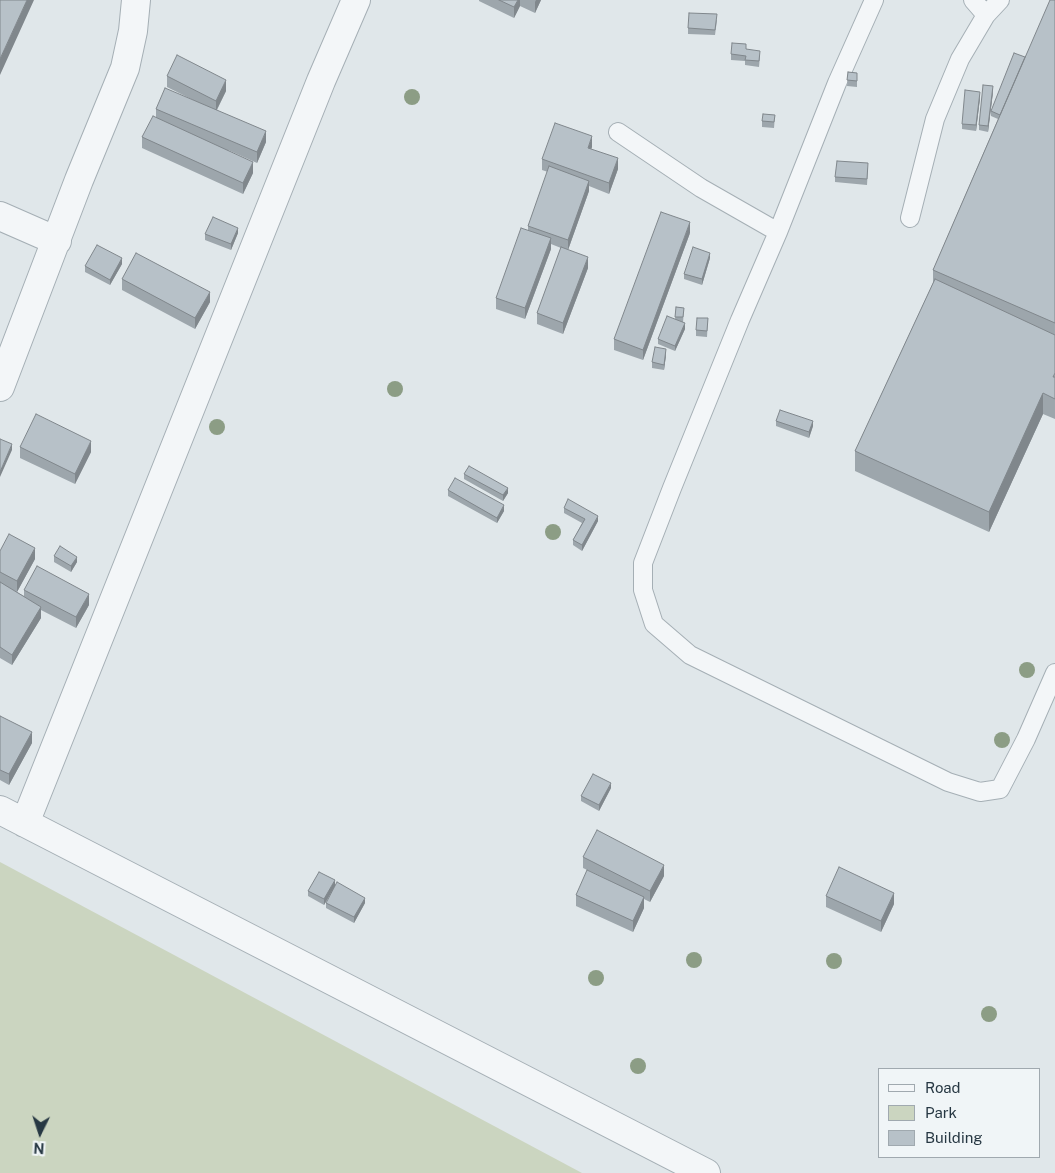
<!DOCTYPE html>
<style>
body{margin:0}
#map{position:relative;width:1055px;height:1173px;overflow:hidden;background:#e0e7ea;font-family:"Public Sans",sans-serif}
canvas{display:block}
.legend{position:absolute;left:878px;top:1068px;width:162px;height:90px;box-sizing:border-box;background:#f0f5f7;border:1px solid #a0a9af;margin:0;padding:6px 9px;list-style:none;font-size:15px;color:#273843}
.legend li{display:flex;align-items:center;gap:10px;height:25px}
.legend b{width:25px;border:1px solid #a0a9af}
.north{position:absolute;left:15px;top:1108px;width:50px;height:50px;-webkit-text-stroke:4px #f0f5f7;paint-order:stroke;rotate:184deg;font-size:14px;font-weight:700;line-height:20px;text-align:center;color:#273843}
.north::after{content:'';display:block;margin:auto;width:18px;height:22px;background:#273843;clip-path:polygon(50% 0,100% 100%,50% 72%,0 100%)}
</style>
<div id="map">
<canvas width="1055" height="1173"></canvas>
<ul class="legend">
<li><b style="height:6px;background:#f3f6f8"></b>Road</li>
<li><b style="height:14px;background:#cbd5c0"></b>Park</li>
<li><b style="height:14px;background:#b7c1c8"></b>Building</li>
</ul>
<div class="north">N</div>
</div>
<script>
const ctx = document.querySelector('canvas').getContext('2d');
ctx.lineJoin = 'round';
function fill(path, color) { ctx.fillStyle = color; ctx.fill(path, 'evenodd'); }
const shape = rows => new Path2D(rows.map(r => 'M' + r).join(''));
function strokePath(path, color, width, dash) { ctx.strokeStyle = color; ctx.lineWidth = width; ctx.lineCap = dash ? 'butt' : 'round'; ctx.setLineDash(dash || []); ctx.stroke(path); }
fill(shape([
 [0,862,582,1173,0,1173]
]), '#cbd5c0');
const lane = shape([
 [874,0,837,83,778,232,740,320,672,488,643,563,643,590,654,624,690,655,948,782,980,792,1000,789,1026,739,1055,673],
 [973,0,986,15],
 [618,132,701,188,778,232],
 [910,218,935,119,960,59,986,15,1000,0]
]);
const street = shape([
 [0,216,57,241],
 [0,387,79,180,125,68,133,31,136,0],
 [0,810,706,1173],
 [25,823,321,81,356,0]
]);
strokePath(lane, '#a5afb5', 20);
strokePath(street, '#a5afb5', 30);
strokePath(lane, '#f3f6f8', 18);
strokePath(street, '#f3f6f8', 28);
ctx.fillStyle = '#8c9d85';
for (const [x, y] of [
 [412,97],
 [395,389],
 [217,427],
 [553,532],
 [1027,670],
 [1002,740],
 [694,960],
 [834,961],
 [596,978],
 [989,1014],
 [638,1066]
]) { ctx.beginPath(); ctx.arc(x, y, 8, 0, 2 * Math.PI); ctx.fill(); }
fill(shape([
 [479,0,541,0,535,13,520,6,514,18,479,1],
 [1055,0,1055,419,1043,414,989,532,855,471,855,451,933,283,933,270,998,119,991,116,991,111,1025,57],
 [717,20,715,35,688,34,688,28],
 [746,50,760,56,759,67,745,65,745,61,731,60,731,54],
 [848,72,857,73,857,87,847,86],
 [167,76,226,91,217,110,266,142,257,163,228,150,253,173,243,194,142,148,142,137,156,117,156,109,199,103,167,87],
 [993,92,988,132,979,130,979,125],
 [980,98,976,131,962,129,962,124],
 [775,115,774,128,762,127,762,121],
 [592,147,591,149,618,169,609,194,589,186,589,191,568,250,588,268,563,334,537,324,537,313,561,248,551,244,551,249,525,319,496,309,496,298,528,231,528,226,548,172,542,170,542,159],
 [868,168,867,185,835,182,835,177],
 [238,233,231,250,205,240,205,234],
 [690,233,643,360,614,350,614,339],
 [710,258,702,285,684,279,684,274],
 [122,264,110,285,85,272,85,266],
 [122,279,210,302,195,329,122,290],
 [676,307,684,308,683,323,685,329,675,351,658,344,658,339,675,320],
 [708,318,707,337,696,336,696,330],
 [666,355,664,370,652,368,652,362],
 [776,421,813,426,809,438,776,426],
 [20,447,91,452,75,484,20,458],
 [464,474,508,493,503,501,464,479],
 [448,490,504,511,497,523,448,496],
 [564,508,598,521,582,551,573,545,573,540,582,523,564,513],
 [0,551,35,559,17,592,24,596,24,590,89,605,76,628,41,610,41,618,12,665,0,658],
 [54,556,77,562,71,572,54,562],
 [0,716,32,743,9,785,0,780],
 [611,788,599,811,581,801,581,796],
 [583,857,664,876,650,902,644,899,644,908,633,932,576,906,576,895,604,878,583,868],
 [335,886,324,905,308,896,308,891],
 [826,896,894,904,881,932,826,907],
 [326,903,365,903,354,923,326,908]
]), '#9da6ac');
fill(shape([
 [27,0,34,0,0,75,0,59],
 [518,0,520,0,520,6,514,18,514,7],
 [536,0,541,0,535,13,535,2],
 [226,80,226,91,216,111,216,101],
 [993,86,993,92,988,132,988,126],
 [980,92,980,98,976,131,976,125],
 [266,131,266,142,257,163,257,152],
 [592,136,592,147,588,158,588,148],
 [618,158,618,169,609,194,609,183],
 [253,162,253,173,243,194,243,183],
 [589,181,589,191,568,250,568,240],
 [690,222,690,233,643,360,643,350],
 [238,228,238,233,231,250,231,244],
 [551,238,551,249,525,319,525,308],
 [710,253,710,258,702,285,702,279],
 [588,257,588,268,563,334,563,323],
 [122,258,122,264,110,285,110,280],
 [210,292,210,302,195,329,195,318],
 [685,323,685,329,675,351,675,346],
 [666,349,666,355,664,370,664,365],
 [1043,393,1043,414,989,532,989,512],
 [813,421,813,426,809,438,809,432],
 [91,441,91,452,75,484,75,474],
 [12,444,12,450,0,477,0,472],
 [508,488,508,493,503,501,503,495],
 [504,505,504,511,497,523,497,518],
 [598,516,598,521,582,551,582,545],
 [35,548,35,559,17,592,17,581],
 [77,557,77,562,71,572,71,566],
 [89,594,89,605,76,628,76,617],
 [41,607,41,618,12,665,12,655],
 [32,732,32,743,9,785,9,774],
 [611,783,611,788,599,811,599,805],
 [664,865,664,876,650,902,650,891],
 [335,880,335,886,324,905,324,899],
 [894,893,894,904,881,932,881,921],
 [644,897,644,908,633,932,633,921],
 [365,898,365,903,354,923,354,917]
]), '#80878c');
const building = shape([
 [0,0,27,0,0,59,0,0],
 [499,0,518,0,514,7,499,0],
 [1050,0,1055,0,1055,323,933,270,1050,0],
 [689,13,717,14,715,30,688,28,689,13],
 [732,43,746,44,746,49,760,51,759,61,745,60,746,56,731,54,732,43],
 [1014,53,1025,57,1000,115,991,111,1014,53],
 [177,55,226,80,216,101,167,76,177,55],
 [848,72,857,73,857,81,847,80,848,72],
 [983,85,993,86,988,126,979,125,983,85],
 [165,88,266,131,257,152,156,109,165,88],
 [965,90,980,92,976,125,962,124,965,90],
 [763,114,775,115,774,122,762,121,763,114],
 [153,116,253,162,243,183,142,137,153,116],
 [555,123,592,136,588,148,618,158,609,183,542,159,555,123],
 [837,161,868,163,867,179,835,177,837,161],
 [549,166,589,181,568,240,528,226,549,166],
 [661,212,690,222,643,350,614,339,661,212],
 [213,217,238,228,231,244,205,234,213,217],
 [521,228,551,238,525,308,496,298,521,228],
 [97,245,122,258,110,280,85,266,97,245],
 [561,247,588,257,563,323,537,313,561,247],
 [693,247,710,253,702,279,684,274,693,247],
 [136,253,210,292,195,318,122,279,136,253],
 [935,279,1055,335,1055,373,1053,377,1055,377,1055,399,1043,393,989,512,855,451,935,279],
 [676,307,684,308,683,317,675,317,676,307],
 [667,316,685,323,675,346,658,339,667,316],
 [697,318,708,318,707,331,696,330,697,318],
 [655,347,666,349,664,365,652,362,655,347],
 [780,410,813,421,809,432,776,421,780,410],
 [36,414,91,441,75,474,20,447,36,414],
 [0,439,12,444,0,472,0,439],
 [469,466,508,488,503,495,464,474,469,466],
 [455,478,504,505,497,518,448,490,455,478],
 [568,499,598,516,582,545,573,540,585,519,564,508,568,499],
 [9,534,35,548,17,581,0,572,0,551,9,534],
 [60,546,77,557,71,566,54,556,60,546],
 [37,566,89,594,76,617,24,590,37,566],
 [0,582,41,607,12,655,0,647,0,582],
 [0,716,32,732,9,774,0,770,0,716],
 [593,774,611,783,599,805,581,796,593,774],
 [597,830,664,865,650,891,583,857,597,830],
 [839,867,894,893,881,921,826,896,839,867],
 [587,870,644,897,633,921,576,895,587,870],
 [319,872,335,880,324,899,308,891,319,872],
 [337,882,365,898,354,917,326,903,337,882]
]);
fill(building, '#b7c1c8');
strokePath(building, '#80878c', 1);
</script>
